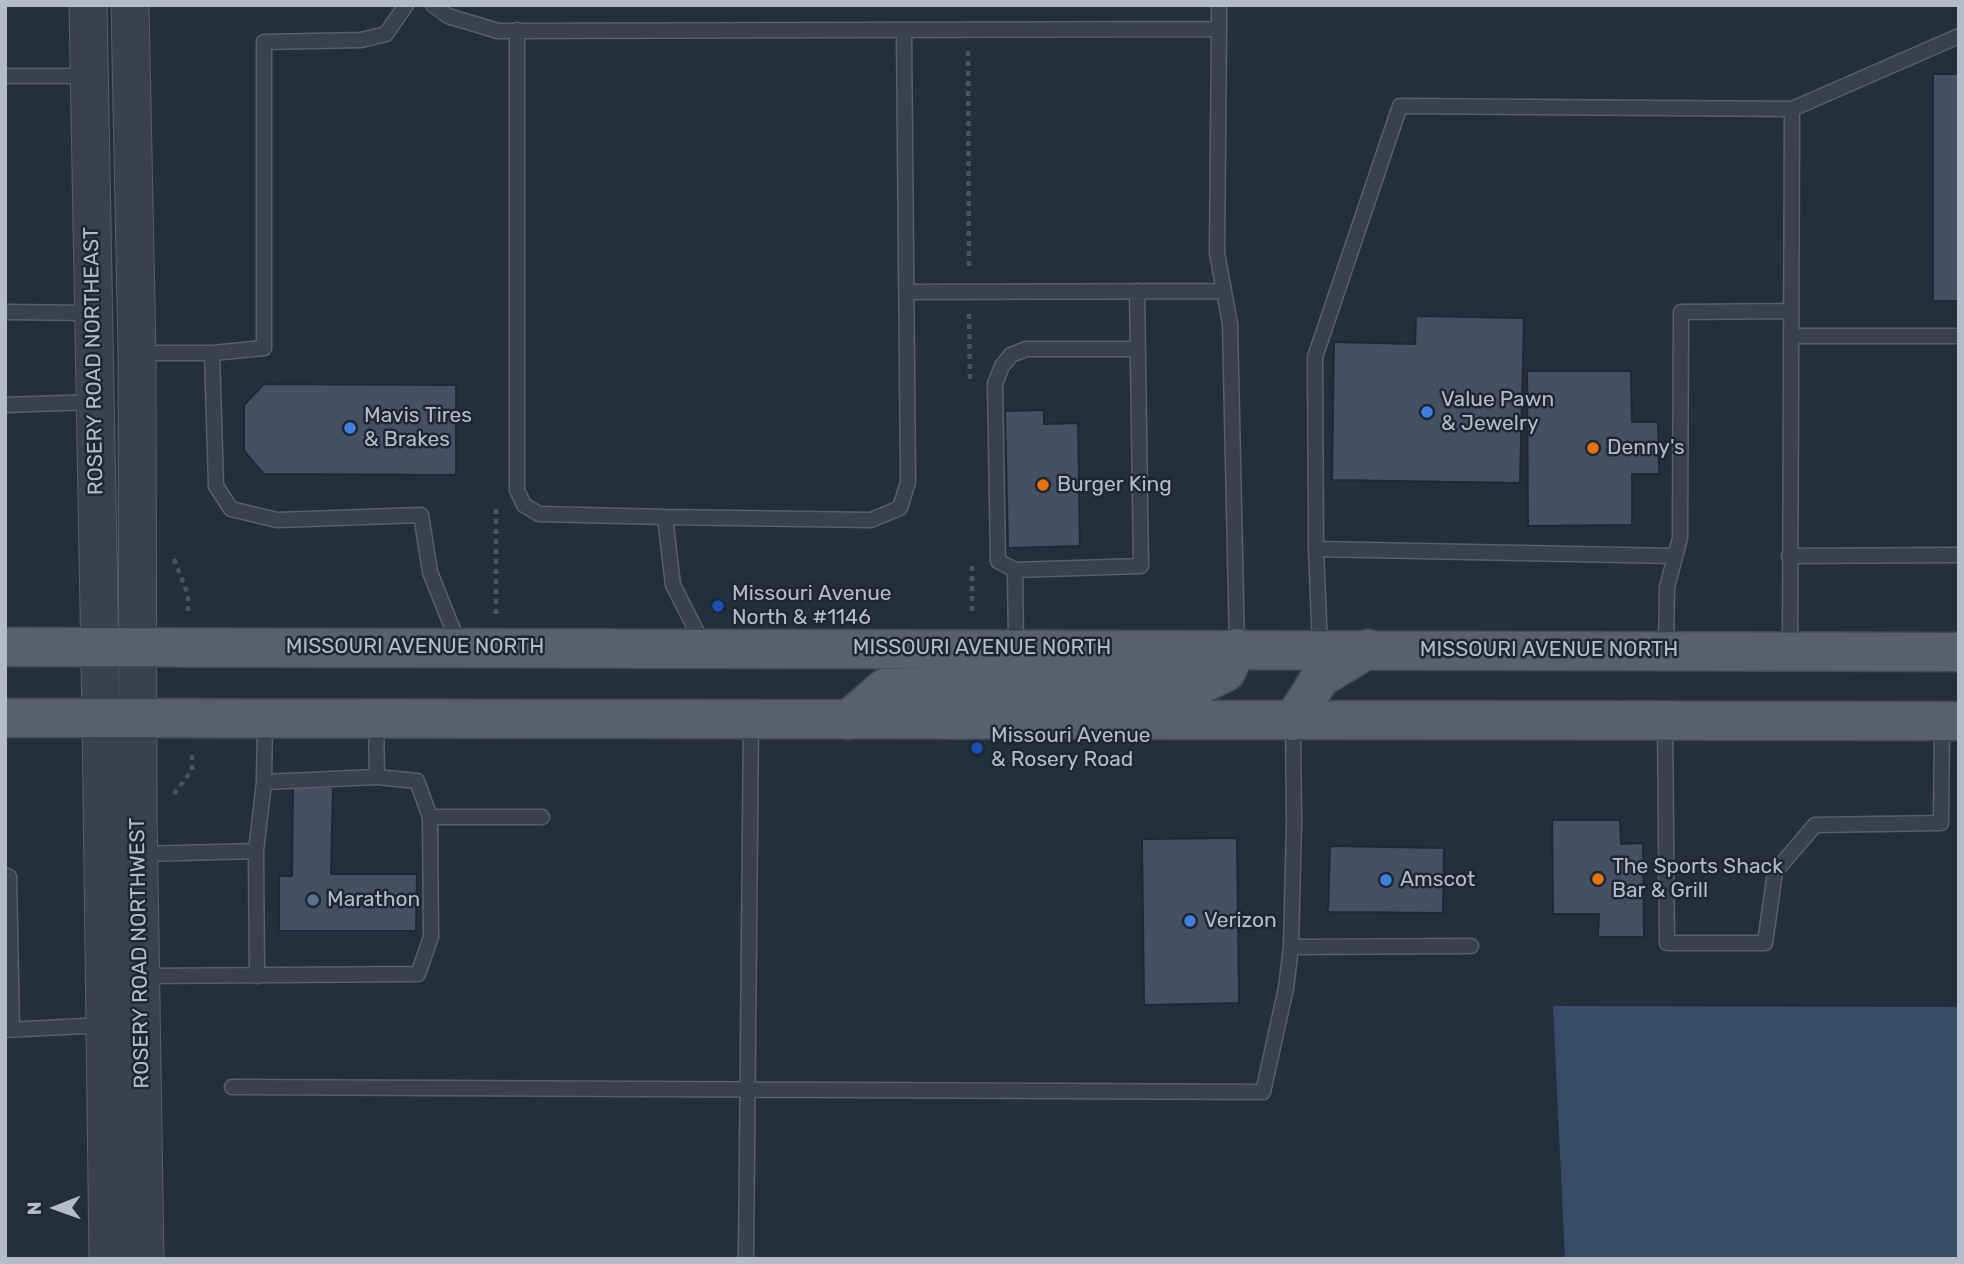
<!DOCTYPE html>
<style>
body{margin:0}
#map{position:relative;width:1964px;height:1264px;overflow:hidden;background:#242f3e;font-family:Rubik,sans-serif}
canvas{display:block}
.frame{position:absolute;inset:0;border:7px solid #b4bcc9;pointer-events:none}
.north{position:absolute;left:21px;top:1173px;width:70px;height:70px;-webkit-text-stroke:5px #1d2633;paint-order:stroke;rotate:269deg;font-size:19px;font-weight:700;line-height:28px;text-align:center;color:#b4bcc9}
.north::after{content:'';display:block;margin:auto;width:24px;height:32px;background:#b4bcc9;clip-path:polygon(50% 0,100% 100%,50% 72%,0 100%)}
</style>
<div id="map">
<canvas width="1964" height="1264"></canvas>
<div class="frame"></div>
<div class="north">N</div>
</div>
<script>
const ctx = document.querySelector('canvas').getContext('2d');
ctx.lineJoin = 'round';
function fill(path, color) { ctx.fillStyle = color; ctx.fill(path, 'evenodd'); }
const shape = rows => new Path2D(rows.map(r => 'M' + r).join(''));
function strokePath(path, color, width, dash) { ctx.strokeStyle = color; ctx.lineWidth = width; ctx.lineCap = dash ? 'butt' : 'round'; ctx.setLineDash(dash || []); ctx.stroke(path); }
function drawText(font, color, halo, rows, align = 'center') {
  ctx.font = font + ' Rubik,sans-serif'; ctx.lineWidth = 5; ctx.setLineDash([]); ctx.textBaseline = 'middle'; ctx.strokeStyle = halo; ctx.fillStyle = color; for (const [text, x, y, turn = 0] of rows) {
    ctx.save(); ctx.translate(x, y); ctx.rotate((+turn || 0) * Math.PI / 180); ctx.textAlign = isNaN(turn) ? turn : align; if (halo) ctx.strokeText(text, 0, 0); ctx.fillText(text, 0, 0); ctx.restore();
  }
}
fill(shape([
 [1553,1006,1959,1007,1959,1259,1565,1259]
]), '#394c67');
const building = shape([
 [1933,74,1959,74,1959,301,1933,301,1933,74],
 [1416,316,1524,318,1520,483,1332,480,1334,342,1415,344,1416,316],
 [1527,371,1631,371,1632,422,1658,422,1659,474,1632,474,1632,525,1528,526,1527,371],
 [264,384,456,385,456,475,264,474,244,451,244,405,264,384],
 [1044,410,1044,424,1078,423,1080,546,1008,548,1005,411,1044,410],
 [293,787,333,787,331,874,417,874,416,931,279,931,279,876,292,876,293,787],
 [1552,820,1620,820,1621,844,1643,843,1644,937,1598,937,1599,914,1553,914,1552,820],
 [1237,838,1239,1003,1144,1005,1142,839,1237,838],
 [1330,846,1444,848,1443,913,1328,912,1330,846]
]);
fill(building, '#455162');
strokePath(building, '#1f2835', 2);
const service = shape([
 [433,5,448,16,498,31,1219,29,1217,253,1230,324,1237,646],
 [1219,5,1219,29],
 [517,30,517,490,524,505,539,514,665,517,673,585,704,646],
 [5,76,88,76],
 [1792,109,1959,36],
 [907,292,1224,291],
 [5,312,91,313],
 [1791,336,1959,336],
 [138,353,212,353,216,486,231,509,277,520,421,515,430,572,459,645],
 [212,353,264,348,264,42,361,40,386,34,406,5],
 [5,405,93,402],
 [665,517,871,520,900,508,908,482,904,30],
 [1316,549,1674,556],
 [1789,556,1959,555],
 [1015,570,998,561,995,384,1002,366,1011,355,1026,349,1138,349],
 [1016,647,1015,570,1141,566,1137,291],
 [1320,647,1316,549,1315,357,1400,106,1792,109,1790,650],
 [1666,649,1667,587,1680,538,1681,312,1791,311],
 [265,719,264,782,377,777],
 [1665,721,1667,943,1765,943,1775,872,1815,825,1941,823,1942,722],
 [430,817,542,817],
 [140,854,256,851],
 [5,875,9,877,12,1029],
 [1291,947,1471,946],
 [142,976,418,974,431,937,430,817,417,781,377,777,376,720],
 [257,976,256,851,264,782],
 [5,1030,105,1025],
 [232,1087,1263,1092,1286,988,1291,947,1294,823,1293,723],
 [746,1259,751,721]
]);
const tertiary = shape([
 [88,5,101,718,108,1259],
 [130,5,137,353,138,809,145,1259]
]);
const primary = shape([
 [5,647,1959,652],
 [5,718,1959,721],
 [848,720,885,688,1202,684,1226,672,1237,648],
 [1293,721,1320,678,1368,649]
]);
strokePath(service, '#565f6c', 17);
strokePath(tertiary, '#565f6c', 39);
strokePath(primary, '#414a57', 41);
strokePath(shape([
 [968,51,969,270],
 [969,314,970,379],
 [174,559,188,595,188,611],
 [972,566,972,612],
 [496,614,496,508],
 [174,794,192,770,192,752]
]), '#44595c', 4.5, [5, 5]);
strokePath(service, '#38414e', 14);
strokePath(tertiary, '#38414e', 37);
strokePath(primary, '#56606e', 38);
for (const [x, y, r, color] of [
 [1427,412,7,"#3f7fe0"],
 [350,428,7,"#3f7fe0"],
 [1593,448,7,"#e8710a"],
 [1043,485,7,"#e8710a"],
 [718,606,7,"#1a4fb4"],
 [977,748,7,"#1a4fb4"],
 [1598,879,7,"#e8710a"],
 [1386,880,7,"#3f7fe0"],
 [313,900,7,"#5c6f8a"],
 [1190,921,7,"#3f7fe0"]
]) { const dot = new Path2D(); dot.arc(x, y, r, 0, 2 * Math.PI); ctx.fillStyle = color; ctx.fill(dot); strokePath(dot, '#1d2633', 2.5); }
drawText('21px', '#b4bcc9', '#1d2633', [
 ["ROSERY ROAD NORTHEAST",94,361,-91],
 ["MISSOURI AVENUE NORTH",415,647],
 ["MISSOURI AVENUE NORTH",982,648],
 ["MISSOURI AVENUE NORTH",1549,650],
 ["ROSERY ROAD NORTHWEST",140,953,-91]
]);
drawText('21px', '#b4bcc9', '#1d2633', [
 ["Value Pawn",1441,400],
 ["& Jewelry",1441,424],
 ["Mavis Tires",364,416],
 ["& Brakes",364,440],
 ["Denny's",1607,448],
 ["Burger King",1057,485],
 ["Missouri Avenue",732,594],
 ["North & #1146",732,618],
 ["Missouri Avenue",991,736],
 ["& Rosery Road",991,760],
 ["The Sports Shack",1612,867],
 ["Bar & Grill",1612,891],
 ["Amscot",1400,880],
 ["Marathon",327,900],
 ["Verizon",1204,921]
], 'left');
</script>
